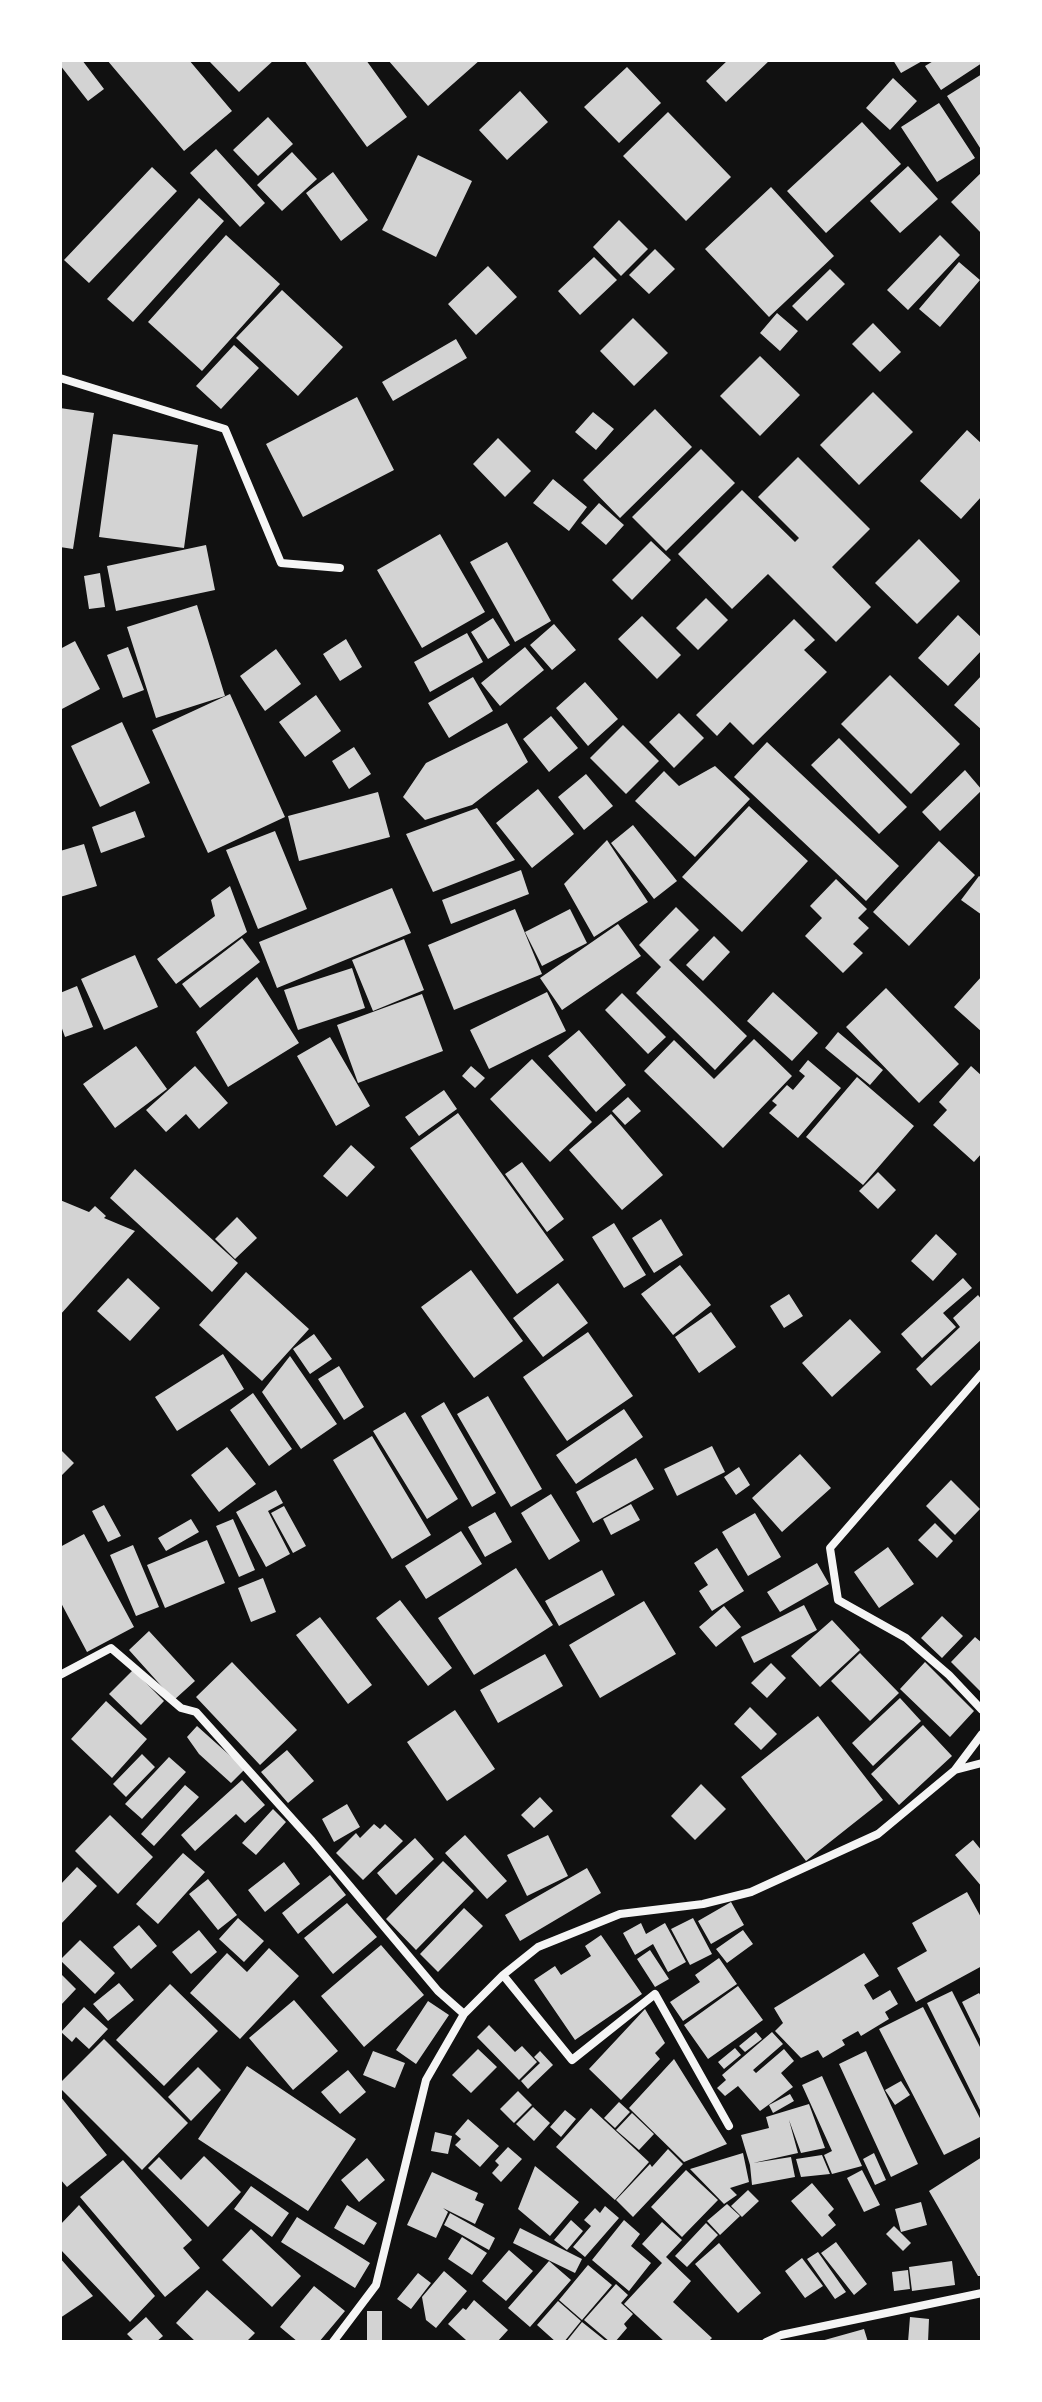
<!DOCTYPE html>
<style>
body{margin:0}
#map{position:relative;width:1042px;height:2402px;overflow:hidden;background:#111;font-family:Georgia,serif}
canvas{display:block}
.frame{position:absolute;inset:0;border:62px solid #fff;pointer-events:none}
</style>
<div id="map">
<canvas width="1042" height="2402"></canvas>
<div class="frame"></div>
</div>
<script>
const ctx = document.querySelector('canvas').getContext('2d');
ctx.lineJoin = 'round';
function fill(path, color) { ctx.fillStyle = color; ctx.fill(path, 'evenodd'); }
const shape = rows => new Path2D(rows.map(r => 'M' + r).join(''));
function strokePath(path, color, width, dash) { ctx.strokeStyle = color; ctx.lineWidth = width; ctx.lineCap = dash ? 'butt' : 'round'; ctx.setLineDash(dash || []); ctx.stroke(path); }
fill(shape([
 [62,60,82,60,104,89,88,101,60,65],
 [107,60,189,60,232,111,184,151],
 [212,60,274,60,239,92,210,62],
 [304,60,366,60,407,117,367,147],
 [388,60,480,60,428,106],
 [728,60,770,60,726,102,706,81],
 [893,60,924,60,901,73],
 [935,60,979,60,982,63,941,90,925,66],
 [627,67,661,103,619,143,584,107],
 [982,74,982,151,947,96],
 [893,78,917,101,890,130,866,108],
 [520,91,548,122,507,160,479,130],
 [939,103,975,158,937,182,901,127],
 [668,112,731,177,686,221,623,156],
 [268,117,293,144,258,176,233,150],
 [862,122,901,164,826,233,787,191],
 [216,149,265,203,240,227,190,173],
 [292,152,317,179,282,211,257,185],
 [418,155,472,181,436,257,382,230],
 [908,166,938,199,900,233,870,201],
 [152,167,177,191,89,283,64,260],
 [333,172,368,220,341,241,306,193],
 [982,172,982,234,951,202],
 [771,187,834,256,769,317,705,249],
 [199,198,224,221,133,322,107,299],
 [619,220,648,249,621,276,593,247],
 [226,235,280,284,202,371,148,322],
 [940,235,960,255,908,310,887,290],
 [655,249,675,269,649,294,629,275],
 [594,257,617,280,580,315,558,291],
 [959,262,980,280,940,327,919,309],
 [488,266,517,297,476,335,448,304],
 [830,269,845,284,807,321,792,306],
 [282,290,343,347,298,396,236,338],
 [777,313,798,331,780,351,760,333],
 [633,318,668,353,634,386,600,351],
 [873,323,901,352,880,372,852,344],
 [456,339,467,358,393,401,382,382],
 [234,345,259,368,221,409,196,386],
 [760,356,800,395,760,436,720,396],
 [873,392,913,432,859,485,820,445],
 [357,397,394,470,303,517,266,444],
 [60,408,94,413,73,549,60,547],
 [655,409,692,447,620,518,583,480],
 [593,412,614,429,596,450,575,432],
 [967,430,982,444,982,496,961,519,920,481],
 [113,434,198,445,184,548,99,537],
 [498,438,531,471,505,497,473,464],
 [701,449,735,483,666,551,632,517],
 [798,457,870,529,832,567,871,607,836,642,768,574,732,609,678,554,742,490,795,542,799,538,758,497],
 [553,479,587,507,569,531,533,503],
 [599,503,624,525,606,545,581,523],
 [440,534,485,612,422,648,377,570],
 [919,539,960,581,917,624,875,583],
 [651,541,671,560,632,600,612,580],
 [507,542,551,621,515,642,470,562],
 [206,545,215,590,116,611,107,566],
 [100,573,105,607,89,609,84,576],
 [706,598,728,620,698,650,676,628],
 [197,605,225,696,156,718,127,627],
 [958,615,982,638,982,650,948,686,918,658],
 [642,616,681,655,657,679,618,639],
 [493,618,510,645,488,659,471,632],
 [794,619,815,640,804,650,827,672,753,745,730,722,717,736,696,715],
 [554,624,576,650,552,670,530,645],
 [467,633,483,662,430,692,414,662],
 [346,639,362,667,340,681,323,654],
 [75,641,100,689,60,710,60,649],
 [128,647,144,690,123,698,107,655],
 [525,647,544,670,500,706,481,683],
 [276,649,301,684,265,711,240,676],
 [890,675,960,744,911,794,841,724],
 [982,675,982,730,954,705],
 [473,677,493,711,449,738,428,703],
 [585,682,618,719,588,746,556,708],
 [230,694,285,817,208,853,152,730],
 [316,695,341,731,305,757,279,722],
 [679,713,704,738,674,768,649,742],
 [551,716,578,748,549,772,523,739],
 [122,722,150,783,100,807,71,746],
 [507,723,528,762,472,805,425,820,403,797,426,763],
 [623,725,659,761,626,794,590,758],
 [839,738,907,807,879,834,811,765],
 [767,742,899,866,866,901,734,777],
 [354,747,371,774,349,789,332,761],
 [715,766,750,799,695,857,635,801,664,771,679,786],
 [965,770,982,790,940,831,922,812],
 [586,774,613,806,584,830,558,797],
 [538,789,574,834,532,868,496,823],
 [378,792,390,837,299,861,288,816],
 [749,806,808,861,742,932,682,877],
 [477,808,515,860,433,892,406,834],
 [135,811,145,837,101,853,92,827],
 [633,825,677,881,654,899,611,843],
 [275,831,307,909,258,929,226,850],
 [607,840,648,902,594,937,564,884],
 [939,841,975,875,909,946,873,912],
 [84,844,97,886,60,897,60,851],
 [521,870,529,894,451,924,442,900],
 [979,876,982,878,982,915,961,900],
 [836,879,867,909,858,918,869,928,853,944,863,953,843,973,805,936,822,918,810,906],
 [230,886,247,932,176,984,157,959,215,916,211,900],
 [392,888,411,933,277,988,259,942],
 [676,907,699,930,669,960,747,1036,715,1070,636,993,661,967,639,945],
 [515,909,542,974,454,1010,428,945],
 [570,909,587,943,542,966,525,932],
 [618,924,641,956,562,1010,540,978],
 [714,936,730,952,703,981,686,965],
 [242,938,260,962,200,1008,182,984],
 [404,939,424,990,373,1011,352,960],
 [135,955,158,1007,104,1030,81,979],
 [352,968,365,1008,298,1030,284,990],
 [982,976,982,1032,954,1007],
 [257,977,299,1043,228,1087,196,1032],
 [77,986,93,1027,65,1037,60,1023,60,993],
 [886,988,959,1064,919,1103,846,1027],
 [547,992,566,1031,489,1069,470,1030],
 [773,992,818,1033,792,1061,747,1021],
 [622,993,666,1037,648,1054,605,1010],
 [422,994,443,1051,358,1083,337,1025],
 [579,1030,626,1085,596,1112,548,1056],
 [838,1032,883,1070,870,1085,825,1048],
 [330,1037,370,1106,336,1126,297,1056],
 [754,1039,792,1076,723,1148,644,1071,674,1040,714,1079],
 [136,1046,167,1089,115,1128,83,1084],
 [532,1059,592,1122,550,1162,490,1099],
 [808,1060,841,1088,798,1138,769,1113,777,1105,772,1101,787,1085,793,1090,805,1076,799,1071],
 [195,1066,228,1103,199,1129,186,1114,166,1132,146,1110],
 [471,1066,485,1078,475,1088,462,1076],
 [971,1066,982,1076,982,1153,974,1162,933,1125,947,1110,939,1102],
 [857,1077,914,1126,863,1185,806,1137],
 [444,1090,457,1109,419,1136,405,1117],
 [628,1097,641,1111,625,1125,612,1111],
 [458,1113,564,1260,517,1294,410,1148],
 [611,1114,663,1175,622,1210,569,1150],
 [351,1145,375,1167,347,1197,323,1176],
 [522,1162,564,1219,547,1232,505,1174],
 [135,1169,238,1263,212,1292,110,1198],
 [878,1172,896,1190,878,1209,859,1191],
 [60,1200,89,1212,95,1206,106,1216,104,1218,135,1231,60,1315],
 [237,1217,257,1238,235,1259,215,1239],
 [661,1219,683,1255,654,1273,632,1238],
 [614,1223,646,1275,624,1288,592,1237],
 [936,1234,957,1254,933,1281,911,1261],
 [680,1265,711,1305,673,1335,641,1294],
 [471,1270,523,1341,474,1378,421,1307],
 [246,1272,309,1329,262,1381,199,1325],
 [128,1278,160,1308,130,1341,97,1311],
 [963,1278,972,1288,943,1313,956,1327,922,1358,901,1334],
 [558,1283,588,1323,543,1357,513,1318],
 [789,1294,803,1316,784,1328,770,1306],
 [978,1295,982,1300,982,1339,931,1386,916,1369,960,1327,953,1318],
 [711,1312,736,1347,699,1373,675,1337],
 [850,1319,881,1352,832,1397,802,1363],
 [588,1332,633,1396,567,1441,523,1377],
 [314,1334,332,1359,310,1374,293,1349],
 [223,1354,244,1389,177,1431,155,1397],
 [290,1356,337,1424,301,1449,262,1392],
 [339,1366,364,1407,344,1420,318,1379],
 [253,1393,292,1449,269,1466,230,1410],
 [488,1396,542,1489,511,1507,457,1414],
 [444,1402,496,1493,472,1507,421,1416],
 [624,1409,643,1437,576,1484,556,1455],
 [405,1412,458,1499,427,1519,373,1431],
 [372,1436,431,1535,392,1559,333,1460],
 [712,1446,725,1472,677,1496,664,1469],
 [227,1447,256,1484,219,1512,191,1475],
 [60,1449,74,1463,60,1477],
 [800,1454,831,1488,782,1532,752,1498],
 [636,1458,654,1489,593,1523,576,1492],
 [739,1467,750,1485,736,1495,724,1477],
 [951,1480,980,1509,955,1535,926,1506],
 [276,1490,283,1503,268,1511,290,1554,266,1567,236,1512],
 [551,1494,580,1541,549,1560,521,1513],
 [631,1504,640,1520,611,1535,603,1519],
 [104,1505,121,1536,108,1542,92,1511],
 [284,1506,306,1546,293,1553,271,1513],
 [495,1512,512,1542,485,1557,468,1527],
 [755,1513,781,1557,748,1576,722,1532],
 [191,1519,199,1532,166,1551,158,1538],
 [233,1519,255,1570,239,1577,216,1526],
 [935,1523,953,1541,937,1558,918,1540],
 [461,1531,482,1564,426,1599,405,1566],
 [84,1534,134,1627,87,1652,60,1601,60,1547],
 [207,1540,225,1583,165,1608,147,1565],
 [133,1545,159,1607,136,1616,110,1555],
 [888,1547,914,1584,879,1608,854,1572],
 [717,1548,744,1591,712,1611,699,1591,708,1585,694,1563],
 [817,1563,829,1584,780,1612,767,1592],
 [516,1568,553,1625,474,1675,438,1618],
 [602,1570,615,1595,559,1626,545,1601],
 [263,1578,276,1612,251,1622,238,1588],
 [400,1600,452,1668,428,1686,376,1618],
 [644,1601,676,1654,600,1698,569,1645],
 [804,1605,817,1630,754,1663,741,1637],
 [724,1606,741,1627,716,1647,699,1627],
 [942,1616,963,1636,942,1658,921,1638],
 [320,1617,372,1685,348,1704,296,1635],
 [832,1620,860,1650,820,1687,791,1656],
 [149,1631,195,1681,174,1700,129,1650],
 [975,1637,982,1643,982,1693,951,1662],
 [860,1653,899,1693,870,1721,831,1681],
 [545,1654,563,1686,498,1723,480,1690],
 [232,1662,297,1730,260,1765,196,1697],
 [925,1662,974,1711,950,1737,900,1689],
 [771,1663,786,1678,767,1698,751,1683],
 [133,1670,164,1701,141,1725,109,1694],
 [900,1698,921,1721,873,1766,852,1743],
 [106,1701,147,1739,112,1778,71,1739],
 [750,1707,777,1734,761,1750,734,1724],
 [455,1710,495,1769,447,1801,407,1742],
 [818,1716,883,1800,806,1861,741,1777],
 [923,1725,952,1756,899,1805,871,1774],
 [197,1726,245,1769,231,1783,199,1754,187,1737],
 [287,1750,314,1781,288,1803,261,1772],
 [142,1754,155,1767,126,1797,113,1784],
 [169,1757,186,1772,142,1819,125,1804],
 [242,1780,265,1805,245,1823,236,1814,195,1851,181,1835],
 [701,1784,726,1809,695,1840,671,1816],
 [185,1785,199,1797,154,1846,141,1834],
 [540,1797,553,1811,534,1828,521,1815],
 [347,1804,360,1827,334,1842,322,1819],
 [273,1809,286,1822,256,1855,242,1843],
 [110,1815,153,1857,118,1894,75,1851],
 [374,1824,380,1829,385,1824,403,1841,363,1880,336,1853,356,1833,360,1838],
 [465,1835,507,1881,487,1899,445,1853],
 [548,1835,568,1876,527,1896,507,1855],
 [415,1838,434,1859,396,1895,377,1873],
 [973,1840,982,1851,982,1887,955,1855],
 [183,1853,205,1872,158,1924,136,1904],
 [443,1861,474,1891,416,1950,386,1919],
 [284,1862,300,1884,265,1912,248,1890],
 [77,1867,97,1886,60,1925,60,1885],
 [587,1868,601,1893,520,1941,505,1915],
 [330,1875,346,1895,298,1934,282,1913],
 [208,1879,237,1915,218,1930,189,1894],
 [967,1892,982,1919,982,1966,916,2002,897,1968,927,1951,912,1923],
 [731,1902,744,1925,711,1944,698,1921],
 [347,1903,377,1937,333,1974,304,1938],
 [464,1908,483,1926,438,1972,420,1954],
 [238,1918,264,1941,244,1962,219,1939],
 [693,1918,712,1954,690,1965,671,1929],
 [641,1923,646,1934,665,1923,686,1962,668,1972,653,1944,635,1955,623,1933],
 [139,1925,157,1946,131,1969,113,1947],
 [199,1930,217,1952,191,1974,172,1952],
 [743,1930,753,1944,727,1963,716,1949],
 [601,1935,642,1994,575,2040,534,1980,555,1966,561,1975,591,1956,585,1946],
 [80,1940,115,1973,95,1994,60,1960],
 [381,1945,424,1995,364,2047,321,1996],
 [269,1948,299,1976,240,2039,190,1993,227,1953,247,1972],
 [650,1950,669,1979,655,1987,637,1959],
 [864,1953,879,1976,864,1985,873,2000,890,1990,898,2004,885,2012,889,2019,861,2036,858,2031,842,2040,845,2045,823,2058,818,2050,801,2058,775,2031,783,2023,774,2008],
 [719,1958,737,1984,683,2021,670,2002,700,1982,695,1975],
 [60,1973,76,1989,60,2006],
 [119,1983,134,2000,108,2021,93,2004],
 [170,1984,218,2031,164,2086,116,2040],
 [738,1986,763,2020,708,2059,684,2025],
 [952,1991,982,2051,982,2114,927,2003],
 [979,1993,982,1998,982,2043,962,2002],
 [294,2000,338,2051,293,2090,249,2038],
 [428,2001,449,2015,416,2064,396,2050],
 [84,2007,108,2029,89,2049,76,2037,72,2042,61,2032],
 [923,2007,982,2122,982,2136,944,2155,879,2029],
 [645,2009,665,2043,655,2053,660,2059,621,2100,589,2069],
 [489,2025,515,2052,522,2046,537,2062,519,2080,477,2037],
 [756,2032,762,2039,745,2052,739,2046],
 [772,2032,783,2044,753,2070,756,2073,784,2049,794,2061,781,2073,793,2087,760,2111,738,2086,725,2096,717,2088,726,2080,722,2075],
 [104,2039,188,2123,142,2170,60,2088,60,2083],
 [735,2048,741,2055,724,2069,718,2062],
 [478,2049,497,2067,471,2093,452,2075],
 [373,2051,405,2063,395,2088,363,2075],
 [540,2051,553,2065,528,2089,521,2081,540,2063,534,2057],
 [866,2051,918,2164,891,2177,839,2064],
 [674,2059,727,2144,684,2162,629,2108],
 [247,2066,356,2139,308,2211,198,2139],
 [198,2067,221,2090,191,2121,168,2097],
 [348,2070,366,2092,340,2114,321,2092],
 [822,2076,862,2166,832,2174,824,2155,832,2151,802,2085],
 [901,2081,910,2095,895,2105,885,2090],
 [518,2091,532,2105,514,2123,500,2109],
 [790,2094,794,2101,773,2113,769,2105],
 [60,2096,107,2155,67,2187,60,2179],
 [619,2102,630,2112,615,2128,604,2118],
 [809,2104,825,2148,801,2153,789,2120,798,2153,753,2163,791,2157,795,2177,752,2185,750,2165,741,2135,769,2128,766,2117],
 [533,2107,550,2123,534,2141,516,2124],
 [591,2108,649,2162,615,2200,556,2147],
 [565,2110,576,2119,561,2137,550,2127],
 [632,2113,654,2134,639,2150,616,2130],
 [468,2119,499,2146,480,2167,455,2145,461,2139,455,2134],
 [435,2132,452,2136,448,2154,431,2151],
 [508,2147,522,2159,501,2182,492,2173,499,2165,495,2161],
 [668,2149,683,2164,633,2217,616,2200,650,2164,652,2167],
 [743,2153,749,2182,730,2188,737,2195,724,2204,690,2169],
 [874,2153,886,2180,875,2185,863,2159],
 [822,2155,830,2174,801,2177,796,2159],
 [204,2156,241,2192,208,2227,148,2168,159,2157,181,2180],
 [982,2157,982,2276,978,2276,929,2191],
 [367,2158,385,2180,359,2202,341,2180],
 [123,2160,192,2240,183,2248,200,2268,165,2297,80,2197],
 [535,2166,579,2202,550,2236,518,2209],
 [686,2170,718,2200,682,2237,651,2207],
 [862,2170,880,2205,864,2212,847,2178],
 [432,2172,478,2193,475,2200,484,2204,475,2224,443,2208,448,2212,436,2238,407,2225],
 [812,2183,834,2209,828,2215,836,2225,822,2237,791,2201],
 [251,2186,289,2213,272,2237,234,2209],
 [748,2190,759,2201,742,2217,731,2206],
 [921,2202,927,2225,901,2232,895,2209],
 [727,2204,740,2216,720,2235,707,2221],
 [79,2205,155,2296,130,2322,60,2249,60,2225],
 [347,2205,377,2223,364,2245,334,2228],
 [605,2206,619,2218,585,2257,573,2247,591,2226,584,2220,595,2208,600,2213],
 [450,2213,495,2238,489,2250,444,2225],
 [297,2217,370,2263,355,2288,281,2242],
 [571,2220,583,2231,567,2250,554,2240],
 [624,2220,640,2234,631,2246,651,2263,629,2291,592,2260],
 [662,2222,682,2240,666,2257,691,2281,673,2302,712,2338,708,2342,665,2342,624,2304,662,2263,642,2244],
 [706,2223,718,2235,687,2267,675,2256],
 [894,2226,911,2243,903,2251,886,2234],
 [520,2228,582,2259,575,2273,513,2243],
 [251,2229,301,2276,272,2307,222,2260],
 [462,2237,487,2253,472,2275,448,2259],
 [836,2242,867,2284,854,2295,821,2253],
 [719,2243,761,2293,738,2313,695,2264],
 [509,2250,533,2271,506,2301,482,2281],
 [818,2252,846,2292,835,2299,807,2259],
 [60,2258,93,2296,60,2318],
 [802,2258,823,2286,805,2298,785,2271],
 [549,2261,571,2280,530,2327,508,2308],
 [952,2261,955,2285,912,2291,909,2267],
 [588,2265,612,2285,582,2320,559,2300],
 [908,2270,910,2289,894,2291,892,2272],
 [444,2271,467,2291,436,2328,426,2320,422,2297],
 [418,2273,431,2283,411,2309,397,2299],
 [616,2284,628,2295,621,2303,633,2314,624,2324,627,2328,615,2342,610,2342,584,2320],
 [314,2286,345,2311,319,2342,298,2342,280,2327],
 [207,2290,255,2333,246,2342,196,2342,176,2323],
 [474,2300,508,2330,497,2342,464,2342,466,2340,448,2324,463,2308,466,2310],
 [558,2301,581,2321,564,2342,556,2342,537,2325],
 [367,2311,382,2311,382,2342,367,2342],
 [146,2317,163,2336,156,2342,135,2342,127,2334],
 [910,2317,929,2319,928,2342,908,2342],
 [582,2322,607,2342,566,2342],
 [864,2329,868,2342,821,2342,821,2341]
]), '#d3d3d3');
strokePath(shape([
 [60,378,225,429,281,563,340,568],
 [982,1373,830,1548,838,1600,906,1638,949,1675,982,1710],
 [60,1675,111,1648,181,1708,196,1712,312,1841,438,1991,464,2014],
 [955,1770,982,1734],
 [503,1975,572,2060,655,1994,729,2126],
 [333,2342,376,2285,426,2080,464,2014,503,1975,538,1947,620,1914,703,1904,751,1892,878,1834,955,1770,982,1763],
 [766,2342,781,2335,982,2293]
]), '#f5f5f5', 8);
</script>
